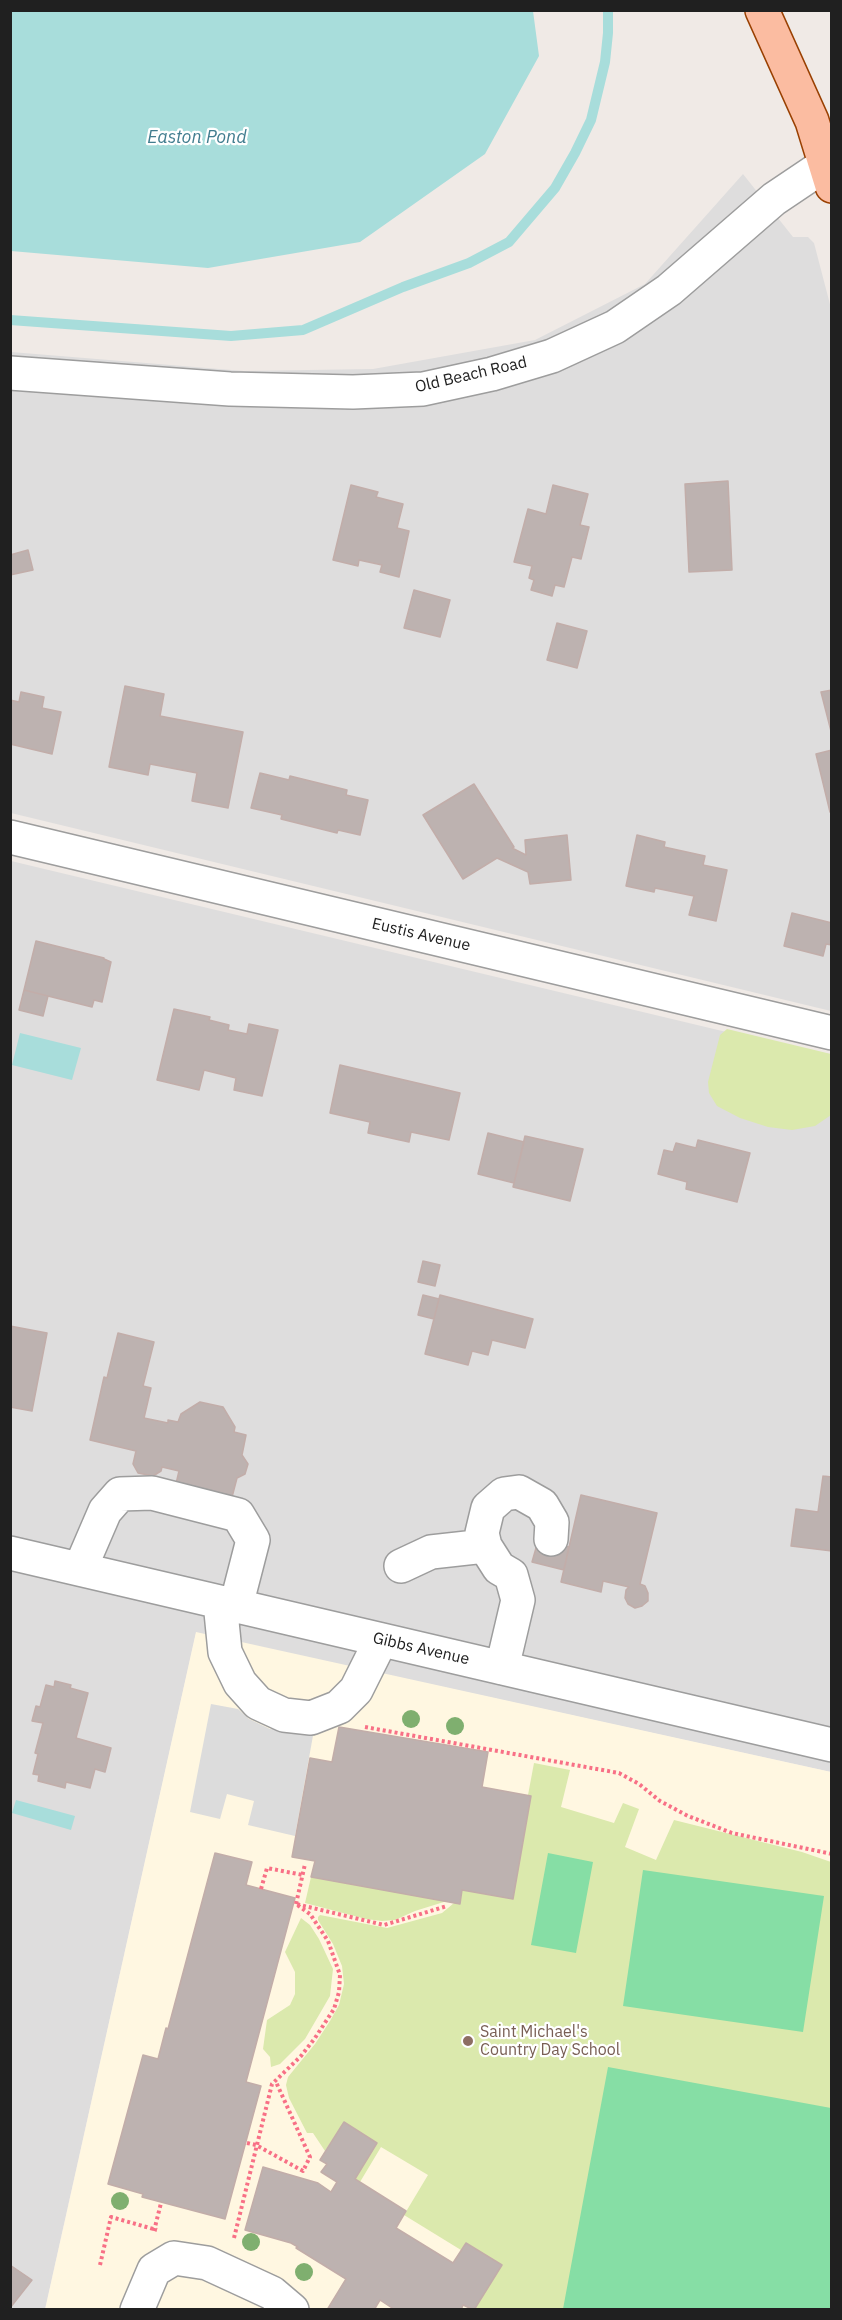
<!DOCTYPE html>
<style>
body{margin:0}
#map{position:relative;width:842px;height:2320px;overflow:hidden;background:#f0eae6;font-family:"IBM Plex Sans",sans-serif}
canvas{display:block}
.frame{position:absolute;inset:0;border:12px solid #202020;pointer-events:none}
</style>
<div id="map">
<canvas width="842" height="2320"></canvas>
<div class="frame"></div>
</div>
<script>
const ctx = document.querySelector('canvas').getContext('2d');
ctx.lineJoin = 'round';
function fill(path, color) { ctx.fillStyle = color; ctx.fill(path, 'evenodd'); }
const shape = rows => new Path2D(rows.map(r => 'M' + r).join(''));
function strokePath(path, color, width, dash) { ctx.strokeStyle = color; ctx.lineWidth = width; ctx.lineCap = dash ? 'butt' : 'round'; ctx.setLineDash(dash || []); ctx.stroke(path); }
function drawText(font, color, halo, rows, align = 'center') {
  ctx.font = font + ' "IBM Plex Sans",sans-serif'; ctx.lineWidth = 4.5; ctx.setLineDash([]); ctx.textBaseline = 'middle'; ctx.strokeStyle = halo; ctx.fillStyle = color; for (const [text, x, y, turn = 0] of rows) {
    ctx.save(); ctx.translate(x, y); ctx.rotate((+turn || 0) * Math.PI / 180); ctx.textAlign = isNaN(turn) ? turn : align; if (halo) ctx.strokeText(text, 0, 0); ctx.fillText(text, 0, 0); ctx.restore();
  }
}
fill(shape([
 [743,174,793,237,808,237,814,243,832,312,831,1011,11,813,11,352,244,371,373,369,535,340,645,284],
 [11,861,831,1057,831,1772,196,1633,45,2309,11,2310]
]), '#dedddd');
fill(shape([
 [196,1632,831,1772,831,2309,45,2310]
]), '#fff7e1');
fill(shape([
 [727,1029,831,1054,831,1115,815,1126,792,1130,768,1127,740,1118,717,1106,709,1093,708,1082,720,1035],
 [534,1763,570,1770,561,1807,614,1823,623,1803,639,1809,625,1847,656,1860,674,1820,802,1852,831,1862,831,2309,474,2309,502,2265,466,2243,461,2250,404,2215,428,2175,381,2147,360,2182,355,2179,377,2143,344,2122,325,2151,313,2133,307,2133,289,2098,286,2085,288,2077,315,2044,330,2021,339,2005,344,1984,342,1966,333,1944,318,1920,318,1917,320,1915,387,1928,442,1913,454,1903,460,1904,462,1890,513,1899,531,1796,528,1795],
 [311,1877,447,1901,415,1911,395,1920,382,1921,366,1919,305,1903],
 [301,1918,310,1925,319,1939,333,1969,330,1996,305,2039,280,2064,271,2067,270,2057,263,2049,267,2020,290,2005,295,1994,295,1972,285,1952]
]), '#dbe9ad');
fill(shape([
 [548,1853,593,1862,576,1953,531,1945],
 [643,1870,824,1896,803,2032,623,2006],
 [608,2067,831,2108,831,2309,563,2309]
]), '#86dea5');
fill(shape([
 [211,1704,238,1709,249,1719,270,1729,314,1730,295,1836,248,1825,254,1801,227,1794,220,1819,190,1812]
]), '#dcdcdc');
fill(shape([
 [10,11,533,11,539,56,485,154,360,242,208,268,11,251],
 [20,1033,81,1048,72,1080,12,1065],
 [16,1800,75,1816,71,1830,12,1813]
]), '#a8dddb');
strokePath(shape([
 [10,320,231,336,303,330,403,287,469,263,509,242,555,188,575,153,591,120,605,62,608,33,608,10]
]), '#a8dddb', 10);
const building = shape([
 [728,481,732,570,689,572,685,484,728,481],
 [351,485,378,492,376,497,403,504,397,528,409,531,399,577,380,572,382,565,359,560,358,566,333,560,351,485],
 [553,485,588,494,580,525,589,527,581,559,572,557,564,587,555,585,552,596,531,590,534,580,529,578,532,566,514,562,528,509,546,514,553,485],
 [28,550,33,570,10,575,10,555,28,550],
 [414,590,450,600,440,637,404,628,414,590],
 [557,623,587,631,577,668,547,660,557,623],
 [125,686,164,694,160,716,243,732,228,808,192,801,197,773,150,764,148,775,109,767,125,686],
 [832,690,832,735,821,692,832,690],
 [21,692,44,697,42,708,61,712,52,754,10,744,10,700,19,702,21,692],
 [832,750,832,812,830,812,816,754,832,750],
 [260,773,289,780,290,776,347,790,346,795,368,800,360,835,338,830,337,833,281,819,282,815,251,808,260,773],
 [474,784,514,847,512,848,526,855,525,840,567,835,571,880,530,884,528,872,497,858,463,879,423,815,474,784],
 [637,835,665,842,664,847,705,856,703,865,727,870,716,921,689,915,694,896,655,888,654,892,626,886,637,835],
 [792,913,832,923,832,945,826,944,823,956,784,946,792,913],
 [36,941,104,958,104,959,111,962,102,1002,94,1000,92,1007,24,990,36,941],
 [24,990,48,996,43,1016,19,1010,24,990],
 [174,1009,210,1017,209,1020,229,1025,228,1030,247,1034,249,1024,278,1030,262,1096,234,1090,236,1078,204,1070,199,1090,157,1080,174,1009],
 [340,1065,460,1093,449,1140,411,1132,409,1142,368,1133,370,1122,330,1113,340,1065],
 [488,1133,524,1142,514,1183,478,1174,488,1133],
 [525,1136,583,1149,570,1201,513,1187,525,1136],
 [698,1140,750,1153,737,1202,686,1189,687,1182,658,1174,664,1150,673,1152,676,1143,696,1148,698,1140],
 [423,1261,440,1265,435,1286,418,1282,423,1261],
 [423,1295,439,1299,434,1319,418,1315,423,1295],
 [440,1295,533,1319,525,1348,492,1340,488,1355,472,1351,468,1365,425,1354,440,1295],
 [10,1326,47,1333,32,1411,10,1407,10,1326],
 [118,1333,154,1342,143,1386,151,1388,144,1418,168,1423,168,1420,178,1422,181,1414,200,1402,223,1407,235,1427,234,1432,246,1435,242,1455,248,1464,245,1474,237,1478,231,1501,175,1488,179,1471,162,1467,161,1471,153,1476,138,1473,133,1464,136,1451,90,1440,104,1377,107,1378,118,1333],
 [823,1476,832,1477,832,1551,791,1546,796,1509,818,1512,823,1476],
 [581,1495,657,1513,640,1584,645,1586,648,1593,648,1601,642,1606,635,1608,628,1604,625,1598,626,1590,629,1587,603,1581,601,1592,561,1582,581,1495],
 [538,1541,569,1547,564,1570,532,1562,538,1541],
 [55,1681,71,1685,70,1688,88,1693,76,1738,111,1748,105,1772,95,1769,90,1788,66,1782,65,1788,38,1781,39,1775,33,1774,38,1754,35,1753,43,1723,32,1721,36,1706,40,1707,46,1685,54,1687,55,1681],
 [339,1727,488,1752,482,1787,531,1796,513,1899,462,1890,460,1904,311,1877,315,1861,292,1857,310,1758,332,1762,339,1727],
 [215,1853,252,1862,246,1885,295,1898,246,2082,261,2086,225,2219,142,2197,143,2194,108,2184,143,2055,158,2059,166,2028,168,2029,215,1853],
 [344,2122,377,2143,355,2179,406,2211,396,2228,453,2263,466,2243,502,2265,474,2310,463,2305,461,2310,395,2310,380,2300,374,2310,327,2310,346,2279,296,2248,298,2247,291,2243,245,2230,263,2167,318,2183,331,2192,337,2182,321,2172,327,2164,320,2160,344,2122],
 [10,2265,32,2280,10,2308,10,2265]
]);
fill(building, '#bdb2b0');
strokePath(building, '#c2ada9', 1.5);
const minor = shape([
 [10,373,230,389,353,392,423,389,492,374,552,356,615,327,669,290,774,199,832,160],
 [10,837,832,1033],
 [485,1546,482,1533,488,1508,504,1494,519,1492,542,1505,552,1522,551,1539],
 [10,1553,832,1745],
 [401,1566,431,1552,485,1546,499,1568,511,1575,518,1600,502,1668],
 [80,1569,105,1511,120,1494,152,1493,238,1515,253,1540,236,1606],
 [220,1602,225,1652,240,1683,258,1703,284,1715,311,1718,339,1707,356,1690,381,1640],
 [137,2310,154,2270,174,2258,207,2263,272,2293,292,2310]
]);
const major = shape([
 [762,10,812,121,832,186]
]);
strokePath(minor, '#9d9d9d', 36);
strokePath(major, '#994002', 36);
strokePath(shape([
 [365,1727,619,1773,639,1784,660,1801,688,1816,732,1833,832,1854],
 [261,1889,267,1868,303,1875],
 [296,1904,305,1864],
 [247,2143,256,2145,303,2171,310,2157,276,2082],
 [154,2231,161,2203],
 [234,2238,272,2084,301,2056,315,2038,334,2009,339,1992,340,1975,328,1941,310,1914,296,1904,384,1925,447,1906],
 [100,2265,111,2217,157,2230]
]), '#f87086', 4, [3, 3]);
strokePath(minor, '#fff', 33);
strokePath(major, '#fbbca1', 33);
ctx.fillStyle = '#7faf6f';
for (const [x, y] of [
 [411,1719],
 [455,1726],
 [120,2201],
 [251,2242],
 [304,2272]
]) { ctx.beginPath(); ctx.arc(x, y, 9, 0, 2 * Math.PI); ctx.fill(); }
for (const [x, y, r, color] of [
 [468,2041,6,"#8d6e63"]
]) { const dot = new Path2D(); dot.arc(x, y, r, 0, 2 * Math.PI); ctx.fillStyle = color; ctx.fill(dot); strokePath(dot, '#fff', 2); }
drawText('16px', '#202020', '#fff', [
 ["Old Beach Road",471,375,-13],
 ["Eustis Avenue",421,935,13],
 ["Gibbs Avenue",421,1649,13]
]);
drawText('16px', '#785e54', '#fff', [
 ["Saint Michael's",480,2032],
 ["Country Day School",480,2050]
], 'left');
drawText('italic 18px', '#417d8f', '#fff', [
 ["Easton Pond",197,138]
]);
</script>
